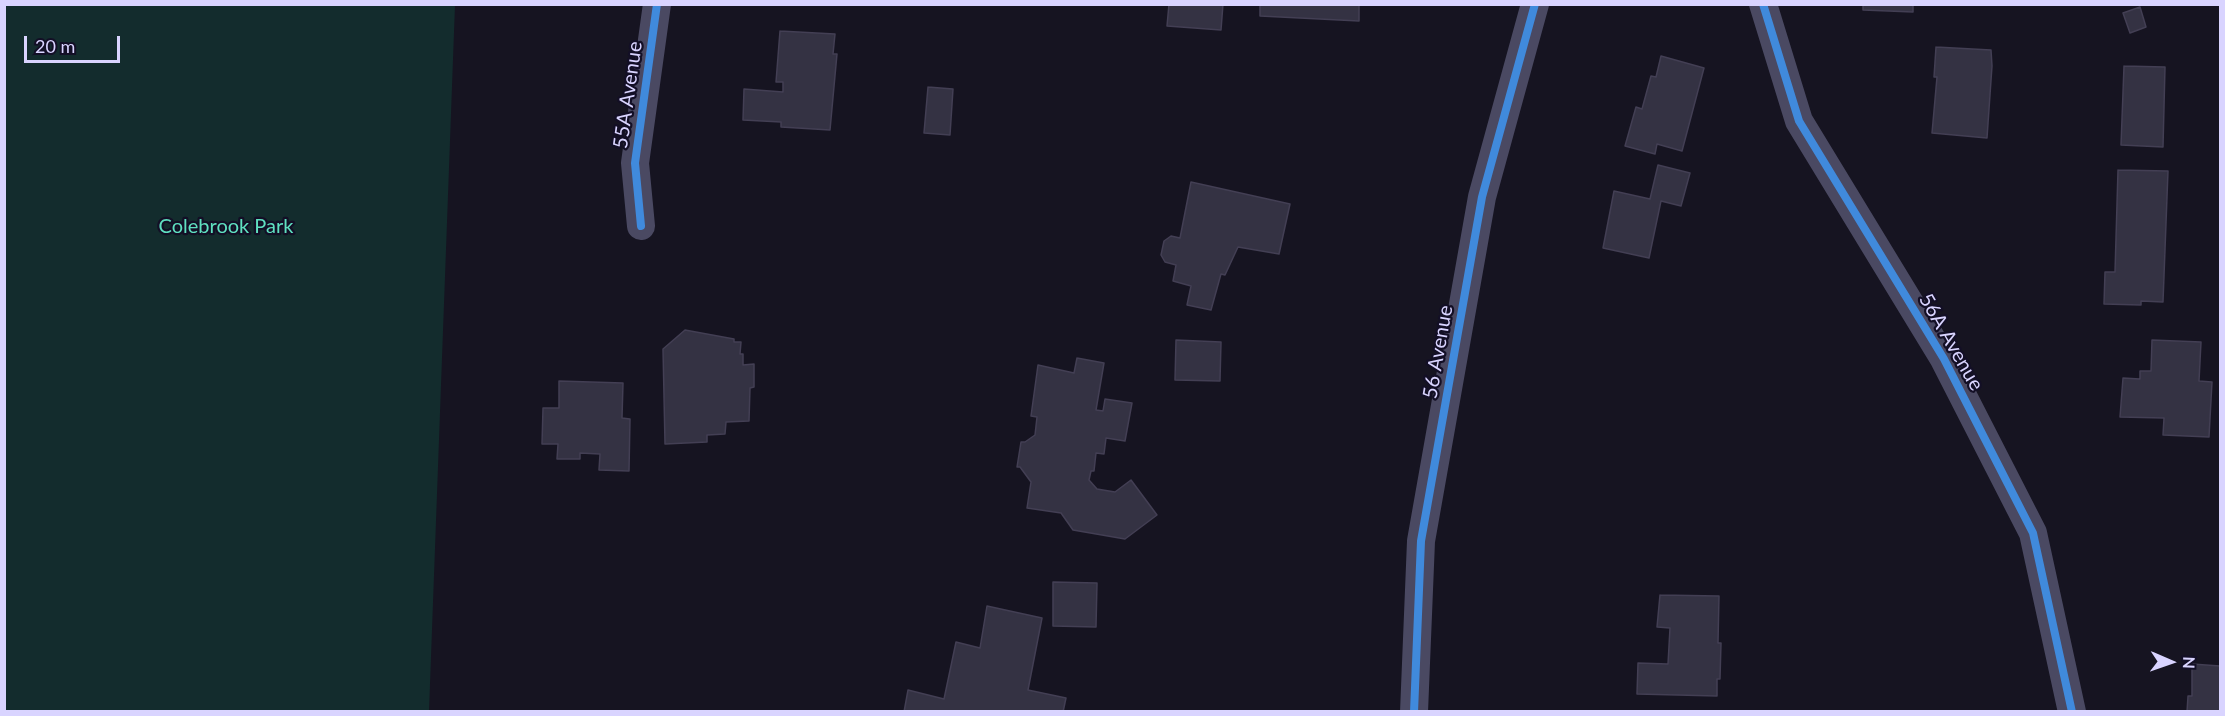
<!DOCTYPE html>
<style>
body{margin:0}
#map{position:relative;width:2225px;height:716px;overflow:hidden;background:#161421;font-family:Lato,sans-serif}
canvas{display:block}
.frame{position:absolute;inset:0;border:6px solid #d9d4ff;pointer-events:none}
.north{position:absolute;left:2141px;top:632px;width:60px;height:60px;-webkit-text-stroke:4px #130f26;paint-order:stroke;rotate:92deg;font-size:16px;font-weight:700;line-height:24px;text-align:center;color:#d9d4ff}
.north::after{content:'';display:block;margin:auto;width:21px;height:27px;background:#d9d4ff;clip-path:polygon(50% 0,100% 100%,50% 72%,0 100%)}
.scale{position:absolute;left:24px;top:36px;width:96px;height:27px;box-sizing:border-box;border:3px solid #d9d4ff;border-top:0;padding-left:8px;font-size:18px;line-height:21px;white-space:nowrap;color:#d9d4ff;-webkit-text-stroke:4px #130f26;paint-order:stroke}
</style>
<div id="map">
<canvas width="2225" height="716"></canvas>
<div class="frame"></div>
<div class="north">N</div>
<div class="scale">20 m</div>
</div>
<script>
const ctx = document.querySelector('canvas').getContext('2d');
ctx.lineJoin = 'round';
function fill(path, color) { ctx.fillStyle = color; ctx.fill(path, 'evenodd'); }
const shape = rows => new Path2D(rows.map(r => 'M' + r).join(''));
function strokePath(path, color, width, dash) { ctx.strokeStyle = color; ctx.lineWidth = width; ctx.lineCap = dash ? 'butt' : 'round'; ctx.setLineDash(dash || []); ctx.stroke(path); }
function drawText(font, color, halo, rows, align = 'center') {
  ctx.font = font + ' Lato,sans-serif'; ctx.lineWidth = 4.5; ctx.setLineDash([]); ctx.textBaseline = 'middle'; ctx.strokeStyle = halo; ctx.fillStyle = color; for (const [text, x, y, turn = 0] of rows) {
    ctx.save(); ctx.translate(x, y); ctx.rotate((+turn || 0) * Math.PI / 180); ctx.textAlign = isNaN(turn) ? turn : align; if (halo) ctx.strokeText(text, 0, 0); ctx.fillText(text, 0, 0); ctx.restore();
  }
}
fill(shape([
 [4,5,455,5,429,711,5,711]
]), '#132c2d');
const building = shape([
 [1169,4,1223,4,1221,30,1167,26,1169,4],
 [1260,4,1359,4,1359,21,1260,16,1260,4],
 [1863,4,1913,4,1913,12,1863,10,1863,4],
 [2140,7,2146,27,2130,33,2123,13,2140,7],
 [780,31,835,34,833,54,837,54,830,130,781,127,781,122,743,120,744,89,783,92,783,82,776,82,780,31],
 [1936,47,1991,50,1992,66,1987,138,1932,133,1937,77,1934,77,1936,47],
 [1661,56,1704,68,1682,151,1657,144,1655,154,1625,146,1636,107,1642,109,1651,76,1656,77,1661,56],
 [2124,66,2165,67,2163,147,2121,145,2124,66],
 [928,87,953,89,950,135,924,133,928,87],
 [1658,165,1690,173,1681,206,1661,201,1649,258,1603,248,1614,191,1650,199,1658,165],
 [2118,170,2168,171,2163,302,2141,301,2141,305,2104,304,2105,272,2115,272,2118,170],
 [1191,182,1290,204,1279,254,1238,247,1225,275,1221,274,1211,310,1187,305,1191,286,1173,281,1176,265,1165,262,1161,255,1164,241,1171,236,1180,238,1191,182],
 [685,330,734,339,734,342,741,342,740,354,743,354,743,365,754,364,754,387,750,388,749,421,726,422,725,434,707,435,707,442,665,444,663,349,685,330],
 [1176,340,1221,342,1220,381,1175,380,1176,340],
 [2152,340,2201,342,2199,381,2212,382,2209,437,2163,435,2164,418,2120,417,2123,378,2140,379,2140,371,2151,371,2152,340],
 [1077,358,1104,363,1096,410,1103,411,1105,399,1132,403,1125,441,1106,438,1104,454,1096,453,1094,471,1091,471,1089,480,1097,489,1115,492,1131,480,1157,515,1125,539,1073,530,1061,513,1027,508,1031,482,1020,467,1017,467,1021,442,1025,442,1035,435,1037,417,1031,416,1038,365,1074,373,1077,358],
 [559,381,623,383,622,418,630,419,629,471,599,470,600,454,580,453,580,459,557,459,558,444,542,444,543,408,559,408,559,381],
 [1053,582,1097,583,1096,627,1053,626,1053,582],
 [1660,595,1719,596,1718,643,1721,643,1720,679,1717,679,1717,696,1637,694,1638,663,1668,664,1670,628,1657,627,1660,595],
 [987,606,1042,618,1028,690,1066,698,1063,712,904,712,908,690,944,699,956,642,980,648,987,606],
 [2192,664,2220,666,2220,712,2187,712,2188,696,2192,696,2192,664]
]);
fill(building, '#343243');
strokePath(building, '#433f54', 1.5);
strokePath(shape([
 [1763,4,1799,121,1944,359,2033,533,2072,712],
 [641,226,635,163,657,4],
 [1414,712,1421,541,1482,197,1535,4]
]), '#4a4962', 28);
strokePath(shape([
 [1763,4,1799,121,1944,359,2033,533,2072,712],
 [641,226,635,163,657,4],
 [1414,712,1421,541,1482,197,1535,4]
]), '#408adc', 8);
drawText('20px', '#d9d4ff', '#130f26', [
 ["55A Avenue",628,95,-82],
 ["56A Avenue",1951,342,60],
 ["56 Avenue",1438,352,-80]
]);
drawText('20px', '#5fe0c0', '#130f26', [
 ["Colebrook Park",226,227]
]);
</script>
